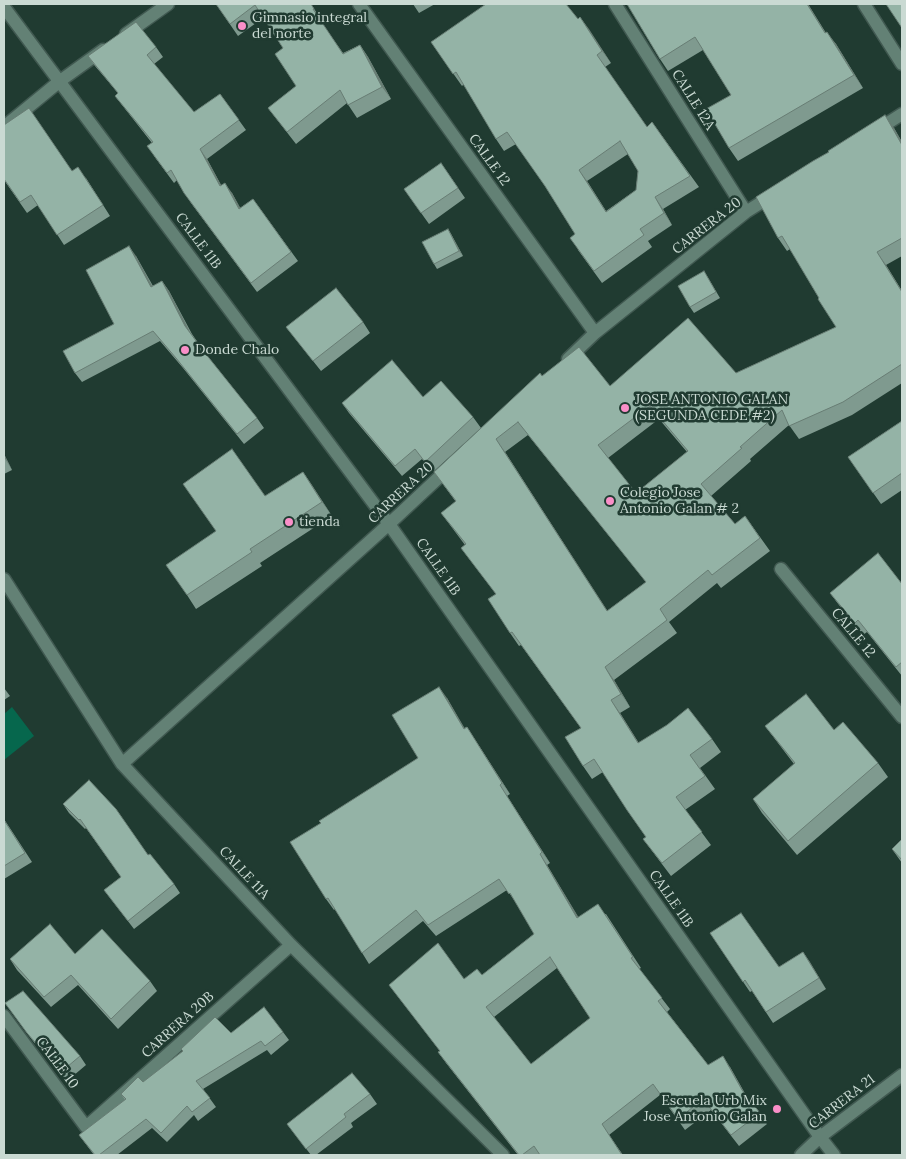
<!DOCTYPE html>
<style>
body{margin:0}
#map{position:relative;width:906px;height:1159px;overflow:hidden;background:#203b31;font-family:Lora,serif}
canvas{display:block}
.frame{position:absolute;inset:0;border:5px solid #cadad3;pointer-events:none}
</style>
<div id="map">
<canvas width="906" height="1159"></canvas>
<div class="frame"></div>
</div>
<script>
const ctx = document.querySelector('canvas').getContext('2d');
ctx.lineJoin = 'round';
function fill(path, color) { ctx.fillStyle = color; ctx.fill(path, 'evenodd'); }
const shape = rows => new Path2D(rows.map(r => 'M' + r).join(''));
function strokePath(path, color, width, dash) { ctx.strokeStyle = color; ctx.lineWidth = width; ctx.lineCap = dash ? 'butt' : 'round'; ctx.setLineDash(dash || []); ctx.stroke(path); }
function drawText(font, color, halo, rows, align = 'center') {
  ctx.font = font + ' Lora,serif'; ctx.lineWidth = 5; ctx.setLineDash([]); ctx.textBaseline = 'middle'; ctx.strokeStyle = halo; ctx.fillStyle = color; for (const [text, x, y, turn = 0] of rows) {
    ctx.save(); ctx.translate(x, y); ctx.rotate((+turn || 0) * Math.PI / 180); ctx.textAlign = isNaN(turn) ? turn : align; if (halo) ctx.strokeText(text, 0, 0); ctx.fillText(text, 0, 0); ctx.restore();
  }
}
fill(shape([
 [12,707,34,736,4,760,4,714]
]), '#06674d');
const minor = shape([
 [359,4,595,333],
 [615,4,746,212],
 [864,4,902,64],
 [4,7,389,524,820,1137,834,1155],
 [126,34,168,4],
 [4,127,60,81,103,50],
 [877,130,902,114],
 [568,359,595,333,746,212,773,195],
 [781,569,902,717],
 [4,579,122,764,291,945,503,1155],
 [122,764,389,524,450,467],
 [4,1016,86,1127,291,945],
 [801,1155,820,1137,902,1075]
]);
strokePath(minor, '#415951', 15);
strokePath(minor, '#638175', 12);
fill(shape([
 [216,4,311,4,322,21,321,22,343,53,360,45,368,57,391,99,357,118,347,103,296,144,268,108,296,86,283,48,263,18,238,36],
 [413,4,435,4,419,13],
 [627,4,808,4,826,33,836,44,863,88,738,161,729,148,731,95,703,50,668,71,660,59],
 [580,17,611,63,605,67,647,127,652,122,699,187,663,209,672,225,648,241,652,247,602,283,578,250,575,234,545,186,516,144,504,151,496,139,464,84,462,86,431,42,578,19],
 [628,154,638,171,636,190,606,211,587,181],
 [156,47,163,57,154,64,194,112,220,94,246,130,207,159,221,185,232,193,240,208,253,199,298,261,257,292,191,203,177,180,174,183,154,156,152,143,122,105,115,96,118,93,95,66,88,56],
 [4,125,72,171,86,178,110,216,64,245,38,205,27,213,4,180],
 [894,128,902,142,902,256,886,265,902,291,902,383,852,415,799,439,789,425,750,459,751,461,711,496,735,524,745,516,770,551,721,588,717,583,669,622,677,633,614,680,630,707,620,713,638,742,712,739,721,752,700,768,715,789,685,810,711,845,671,876,643,839,646,837,627,810,603,772,592,779,583,766,581,728,521,645,519,646,510,633,496,594,461,548,465,545,441,513,456,502,434,472,542,376,610,386,736,373,836,327,790,249,787,251,778,238],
 [659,419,687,452,636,493,608,458],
 [528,435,646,582,607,611,505,452],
 [441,163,465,198,429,224,404,189],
 [448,229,451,234,463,256,437,269,434,264],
 [136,256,153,286,162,281,169,291,192,334,205,353,257,418,264,428,244,444,183,368,160,341,82,382,75,373,114,324],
 [704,271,720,298,694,313,690,307],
 [363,322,370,333,321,371,286,327],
 [423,397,473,417,481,428,433,472,422,459,402,476,349,413,342,403],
 [902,421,902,490,881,504,848,457],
 [4,454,12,470,4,474],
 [303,472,332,516,260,563,262,566,196,609,187,595,216,531,265,496],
 [902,584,902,676,867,632,863,635,839,605,830,593],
 [4,688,10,696,4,700],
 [447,698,464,728,467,727,474,738,510,794,507,796,550,863,547,865,578,917,606,914,641,968,639,969,670,1009,667,1012,708,1065,730,1067,747,1097,767,1124,739,1146,711,1110,685,1130,660,1095,609,1135,623,1155,518,1155,446,1063,438,1052,440,1051,389,985,464,979,482,975,534,934,517,904,507,890,436,936,423,921,369,964,335,909,334,910,326,899,321,823,418,758],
 [557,968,590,1018,531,1064,494,1017],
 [765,726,834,730,878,763,888,777,797,855,762,813,753,799,794,764],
 [63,804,148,855,174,884,180,893,134,929,104,890,121,877,86,828,85,829,69,813],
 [4,819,32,862,4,879],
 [902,839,902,863,892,849],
 [710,933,779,967,803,952,826,989,773,1023,752,991,750,992],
 [75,954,150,981,157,991,118,1029,78,985,51,1007,17,970,10,959],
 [5,1003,80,1056,86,1065,67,1081,33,1041],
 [283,1032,289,1040,271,1055,267,1050,203,1089,216,1107,198,1121,194,1115,167,1142,152,1128,117,1155,94,1155,79,1135,125,1100,121,1094,231,1033],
 [370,1094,377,1104,351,1123,353,1127,316,1155,311,1155,287,1124]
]), '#7f9a8f');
fill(shape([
 [807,4,808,4,833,46,825,33],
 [580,17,589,29,611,63,602,51],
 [827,32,836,44,863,88,854,75],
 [360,45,368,57,391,99,382,87],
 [885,115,894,128,902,142,902,145],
 [200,149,207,159,227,196,220,186],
 [579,170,587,181,614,224,606,212],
 [225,183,232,193,246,218,239,209],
 [655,197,663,209,672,225,664,213],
 [448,229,451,234,463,256,459,251],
 [129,246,136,256,158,297,151,287],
 [877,252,886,265,902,291,902,292],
 [162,281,169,291,192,336,185,326],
 [496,439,505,452,616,624,607,611],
 [4,454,12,470,4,457],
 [303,472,312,485,332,516,322,502],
 [605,667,614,680,630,707,621,694],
 [439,687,447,698,471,739,464,729],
 [611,700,620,713,647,756,638,743],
 [467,727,474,738,510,794,502,783],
 [500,785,507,796,550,863,542,852],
 [540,854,547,865,585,928,577,918],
 [803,952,810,962,826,989,819,978],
 [723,1056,730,1067,749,1101,742,1090]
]), '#687d74');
const building = shape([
 [216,4,311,4,314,9,313,9,343,54,360,45,382,87,348,105,340,90,287,132,268,108,296,86,275,54,283,48,255,5,230,24,216,4],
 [486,4,566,4,578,19,580,17,602,51,597,55,647,127,652,122,690,176,655,197,664,213,640,229,644,235,594,271,570,238,575,234,545,186,507,132,496,139,456,72,453,74,431,42,486,4],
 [620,141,638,171,636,190,606,212,579,170,620,141],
 [627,4,807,4,825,33,827,32,854,75,729,148,706,109,731,95,695,37,660,59,627,4],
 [886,4,902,4,902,28,886,4],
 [136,22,156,47,147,55,194,112,220,94,239,120,200,149,220,186,225,183,239,209,253,199,291,252,251,283,184,193,171,170,167,173,147,146,153,142,115,96,118,93,88,56,136,22],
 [29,108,72,171,78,167,103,205,57,235,31,195,20,202,4,179,4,125,29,108],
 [885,115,902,145,902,238,877,252,902,292,902,364,843,402,789,426,782,410,740,447,742,448,701,484,735,524,745,516,760,538,712,575,708,570,660,609,667,620,605,667,621,694,611,700,638,743,667,725,688,708,712,739,690,755,705,776,676,797,702,832,662,863,643,839,646,837,627,810,594,759,583,766,565,737,581,728,512,632,510,633,488,599,496,594,461,548,466,544,441,513,456,501,434,472,540,373,542,376,579,347,610,386,688,318,736,373,836,327,818,299,819,298,782,236,778,238,756,197,813,161,829,152,828,151,885,115],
 [650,406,688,451,636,493,598,445,650,406],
 [518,422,646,582,607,611,496,439,518,422],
 [441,163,458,188,421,213,404,189,441,163],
 [448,229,459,251,434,264,422,242,448,229],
 [129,246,151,287,162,281,185,326,205,353,257,418,237,434,176,358,153,331,75,373,63,351,114,324,86,270,129,246],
 [704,271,716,292,690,307,678,286,704,271],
 [336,288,363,322,313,361,286,327,336,288],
 [392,360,423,397,441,381,473,417,425,462,415,449,395,466,342,403,392,360],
 [902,421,902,473,873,493,848,457,902,421],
 [232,449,265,496,303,472,322,502,250,549,252,552,187,595,166,565,216,531,183,484,232,449],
 [878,553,902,584,902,663,902,662,896,667,858,620,855,623,830,593,878,553],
 [439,687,464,729,467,727,502,783,500,785,542,852,540,854,577,918,598,904,633,957,631,958,662,998,658,1001,708,1065,723,1056,742,1090,760,1113,731,1135,703,1099,678,1119,653,1084,602,1124,622,1155,540,1155,534,1146,522,1155,519,1155,438,1052,440,1051,389,985,438,943,464,979,477,969,482,975,534,934,510,893,509,894,499,879,428,925,416,910,362,953,328,898,326,899,290,842,321,823,319,821,418,758,392,715,439,687],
 [550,957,590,1018,531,1064,486,1007,550,957],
 [806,694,834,730,843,722,878,763,788,841,753,799,795,763,765,726,806,694],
 [89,780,116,809,148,855,150,854,174,884,128,921,104,890,121,877,80,819,79,820,63,804,89,780],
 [4,820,25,853,4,866,4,820],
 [902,839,902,860,892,849,902,839],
 [741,913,779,967,803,952,819,978,766,1012,745,980,743,982,710,933,741,913],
 [50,924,75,954,102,929,150,981,111,1019,71,975,44,997,10,959,50,924],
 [23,991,80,1056,61,1072,27,1033,5,1003,23,991],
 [264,1007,283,1032,265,1046,261,1041,196,1081,210,1098,192,1112,187,1106,161,1133,146,1119,99,1155,95,1155,79,1135,126,1099,121,1094,138,1077,143,1082,183,1051,181,1049,215,1017,231,1033,264,1007],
 [352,1073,370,1094,344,1114,346,1117,306,1149,287,1124,352,1073]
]);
fill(building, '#94b3a6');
strokePath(building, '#687d74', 1);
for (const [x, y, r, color] of [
 [242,26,5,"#fa8fc8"],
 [185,350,5,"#fa8fc8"],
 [625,408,5,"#fa8fc8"],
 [610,501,5,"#fa8fc8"],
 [289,522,5,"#fa8fc8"],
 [777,1109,5,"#fa8fc8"]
]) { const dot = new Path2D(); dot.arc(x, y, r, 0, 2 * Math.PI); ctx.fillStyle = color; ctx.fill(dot); strokePath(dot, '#203b31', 2); }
drawText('14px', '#cadad3', '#203b31', [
 ["Gimnasio integral",252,18],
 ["del norte",252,34],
 ["Donde Chalo",195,350],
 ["JOSE ANTONIO GALAN",635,400],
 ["(SEGUNDA CEDE #2)",635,416],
 ["Colegio Jose",620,493],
 ["Antonio Galan # 2",620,509],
 ["tienda",299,522],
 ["Escuela Urb Mix",767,1101,"right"],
 ["Jose Antonio Galan",767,1117,"right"]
], 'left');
drawText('14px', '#cadad3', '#203b31', [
 ["CALLE 12A",693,100,58],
 ["CALLE 12",489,160,54],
 ["CARRERA 20",707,226,-38],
 ["CALLE 11B",198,241,53],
 ["CARRERA 20",401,493,-43],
 ["CALLE 11B",438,567,55],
 ["CALLE 12",853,633,50],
 ["CALLE 11A",244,873,47],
 ["CALLE 11B",671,899,55],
 ["CARRERA 20B",178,1025,-42],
 ["CALLE 10",57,1063,53],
 ["CARRERA 21",842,1102,-38]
]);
</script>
